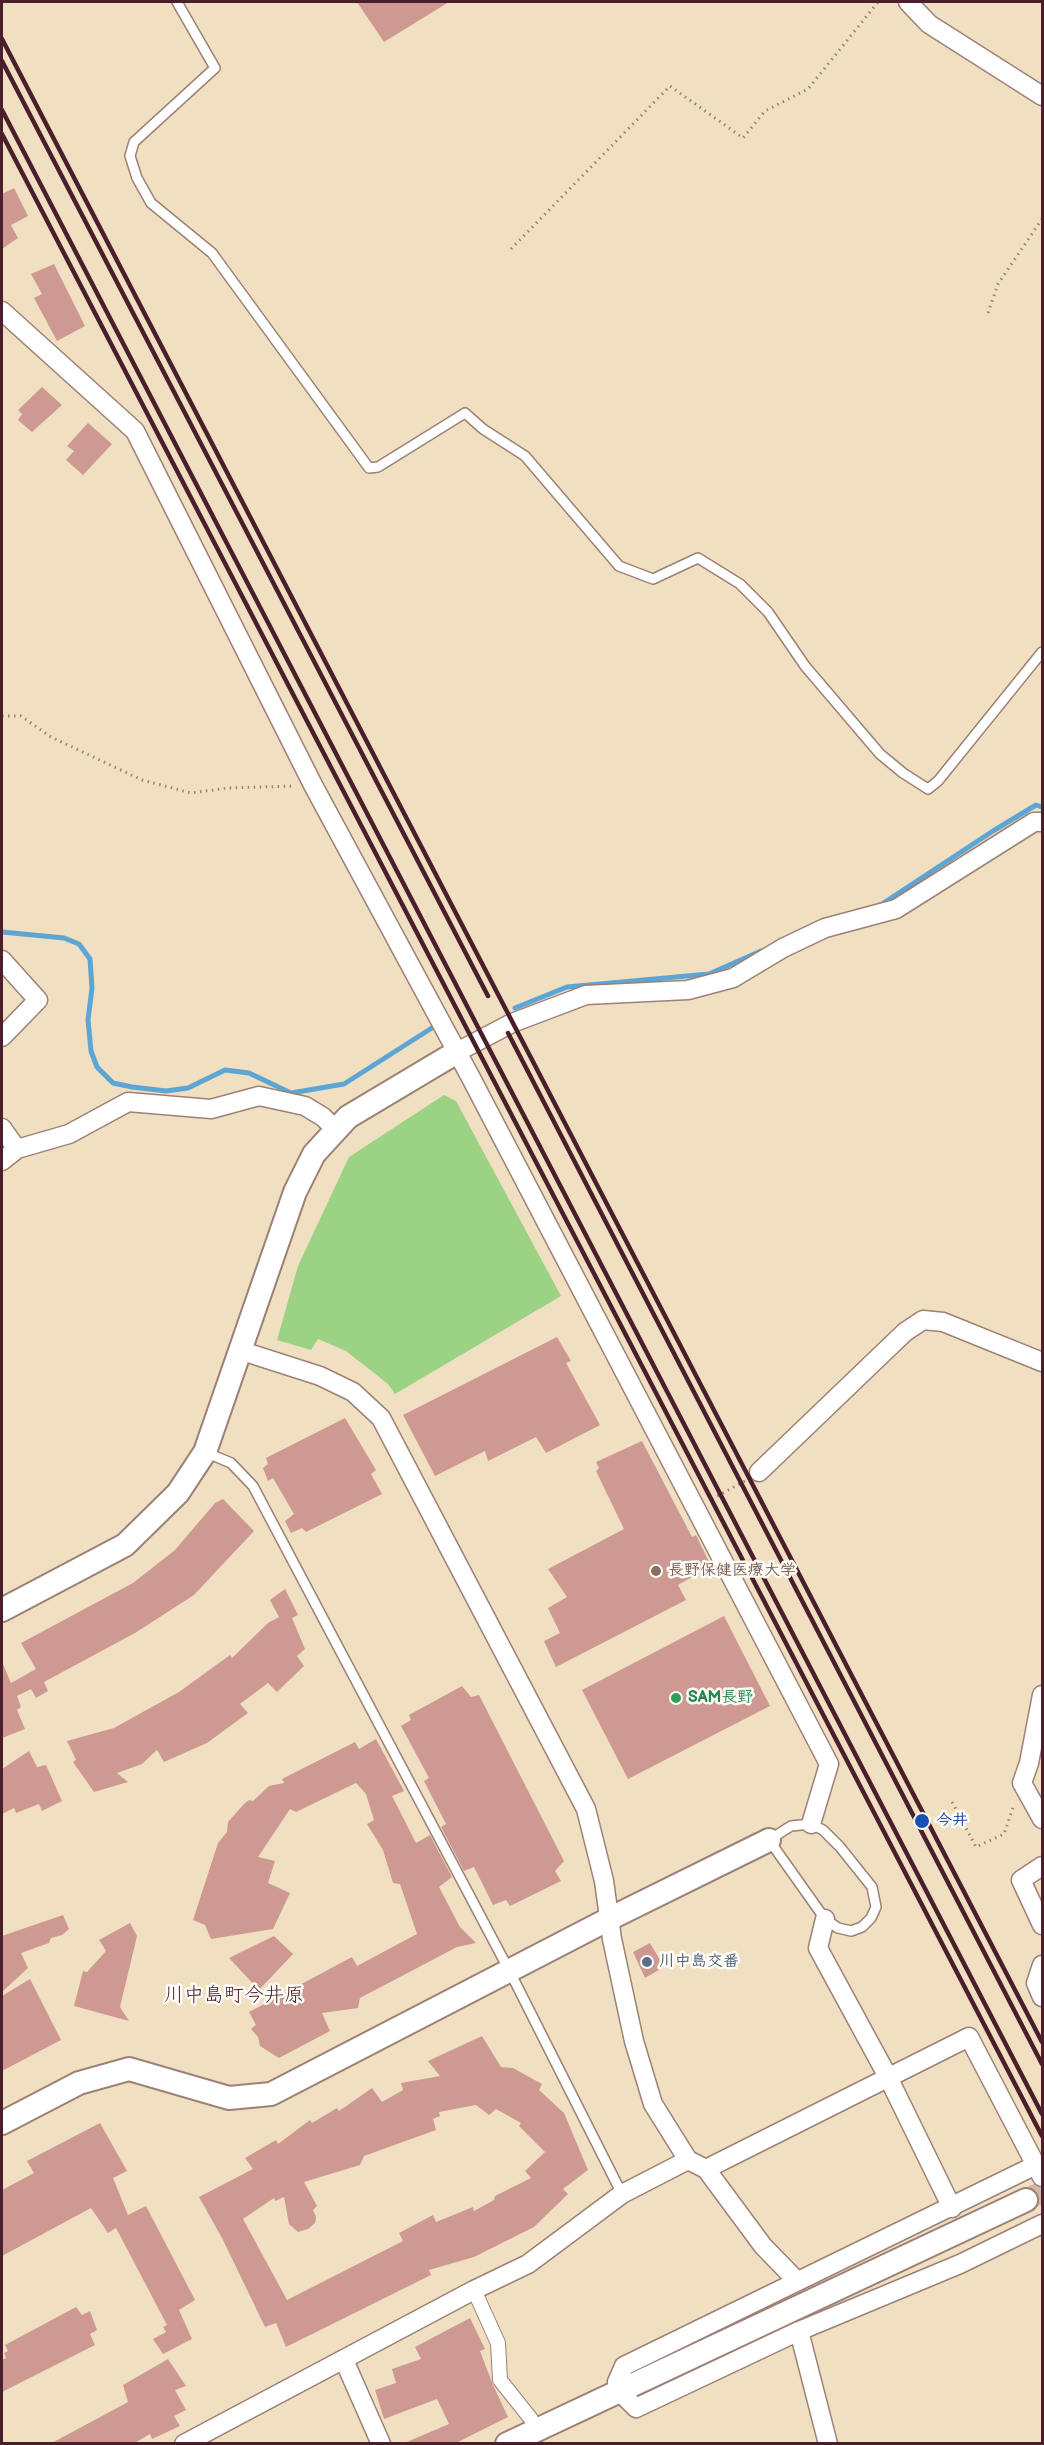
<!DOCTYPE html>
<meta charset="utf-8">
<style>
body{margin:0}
#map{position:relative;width:1044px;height:2445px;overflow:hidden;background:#f0e0c1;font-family:"Balsamiq Sans",sans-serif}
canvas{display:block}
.frame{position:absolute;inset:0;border:3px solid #4a1f2b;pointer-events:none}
</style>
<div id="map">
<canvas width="1044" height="2445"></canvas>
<div class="frame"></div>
</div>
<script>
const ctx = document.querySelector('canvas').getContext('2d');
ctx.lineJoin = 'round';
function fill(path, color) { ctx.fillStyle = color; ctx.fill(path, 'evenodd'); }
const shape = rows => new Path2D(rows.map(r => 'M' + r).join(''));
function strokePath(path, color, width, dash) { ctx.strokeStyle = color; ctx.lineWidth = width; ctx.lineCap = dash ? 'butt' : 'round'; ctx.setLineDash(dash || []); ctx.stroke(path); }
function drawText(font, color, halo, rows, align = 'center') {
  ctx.font = font + ' "Balsamiq Sans","Klee One",sans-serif'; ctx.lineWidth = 5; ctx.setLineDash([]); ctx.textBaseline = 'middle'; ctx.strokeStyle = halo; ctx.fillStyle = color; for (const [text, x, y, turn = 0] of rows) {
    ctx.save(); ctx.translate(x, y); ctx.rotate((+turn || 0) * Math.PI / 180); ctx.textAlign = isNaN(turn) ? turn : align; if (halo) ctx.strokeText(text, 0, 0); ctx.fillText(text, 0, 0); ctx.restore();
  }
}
fill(shape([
 [444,1095,456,1101,561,1296,395,1394,388,1384,346,1351,318,1339,311,1350,277,1340,298,1266,349,1157]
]), '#9bd284');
strokePath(shape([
 [879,906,993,831,1036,805,1042,807],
 [2,932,64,938,79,944,90,959,92,988,88,1020,91,1051,97,1067,113,1083,132,1087,166,1091,188,1088,225,1070,249,1073,291,1093,344,1084,435,1026],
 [515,1008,567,987,709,974,761,951]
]), '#5da5d4', 5);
fill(shape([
 [357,2,449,2,384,42],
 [14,188,28,216,11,225,18,238,2,249,2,194],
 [54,264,85,326,57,341,34,298,42,294,31,274],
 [42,387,62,405,32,432,18,420,22,414,18,410],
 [88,423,112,444,83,475,66,460,74,451,67,446],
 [557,1337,571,1361,566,1363,600,1425,546,1453,536,1437,488,1461,485,1451,435,1476,403,1415],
 [345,1418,376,1470,371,1474,382,1494,306,1532,302,1528,291,1533,285,1521,294,1514,273,1478,268,1481,263,1468,268,1464,266,1458],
 [642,1441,692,1537,696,1535,711,1566,678,1585,686,1600,556,1667,544,1641,560,1633,548,1608,567,1597,548,1569,624,1529,596,1471,599,1468,596,1462],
 [223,1499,254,1531,194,1595,135,1633,44,1682,48,1691,36,1698,31,1689,17,1696,21,1707,17,1710,25,1729,2,1738,2,1662,11,1683,36,1669,21,1643,133,1583,175,1550,215,1503],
 [285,1589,298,1615,292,1618,305,1649,297,1656,304,1666,277,1692,268,1683,240,1704,248,1713,207,1743,164,1762,157,1750,142,1764,117,1773,128,1782,94,1792,73,1762,76,1760,67,1741,114,1728,179,1692,230,1655,232,1658,268,1623,279,1617,270,1600],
 [724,1616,770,1706,628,1779,582,1690],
 [462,1686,471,1697,479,1695,564,1861,555,1871,561,1881,510,1906,506,1900,493,1905,474,1867,464,1871,441,1827,446,1824,424,1781,429,1778,401,1726,411,1720,409,1715],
 [376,1739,404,1791,392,1796,416,1843,430,1835,452,1877,439,1887,460,1927,476,1943,457,1947,360,1998,358,2008,322,2013,330,2031,279,2058,260,2046,258,2037,251,2029,256,2025,249,2012,352,1957,357,1966,417,1934,400,1884,393,1883,383,1850,367,1824,374,1820,366,1794,356,1783,296,1812,290,1809,258,1857,275,1861,268,1883,290,1893,273,1929,211,1939,205,1925,193,1920,218,1843,227,1832,228,1822,244,1804,249,1800,253,1801,269,1786,284,1783,282,1779,355,1742,359,1749],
 [29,1751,37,1767,46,1765,62,1801,42,1811,39,1804,16,1813,14,1808,2,1814,2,1769],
 [63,1915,69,1929,62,1935,51,1938,49,1943,21,1953,28,1968,2,1992,2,1936],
 [130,1923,137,1936,120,2007,129,2021,74,2006,83,1971,87,1972,106,1951,99,1940],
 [274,1936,293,1954,259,1990,229,1958],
 [650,1943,664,1967,645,1978,633,1952],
 [30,1979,61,2040,2,2071,2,1996],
 [482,2036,501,2067,513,2068,542,2084,539,2090,564,2113,588,2170,563,2189,568,2194,534,2227,474,2257,429,2270,431,2275,286,2347,276,2323,265,2327,222,2238,199,2197,253,2169,245,2158,276,2140,278,2144,310,2120,312,2123,337,2108,339,2111,372,2088,382,2102,403,2090,401,2083,440,2076,428,2061],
 [476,2105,489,2115,496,2109,521,2123,519,2126,545,2152,525,2171,531,2178,495,2196,494,2200,474,2211,473,2207,436,2222,433,2215,399,2233,403,2241,287,2300,243,2219,274,2198,275,2201,284,2197,289,2224,298,2232,308,2229,315,2223,316,2217,313,2210,317,2206,304,2182,360,2165,364,2156,436,2130,433,2119,440,2116,439,2112],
 [100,2123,127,2171,113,2178,128,2215,146,2206,195,2300,179,2310,192,2339,163,2354,153,2339,166,2332,163,2327,167,2325,116,2228,108,2233,91,2208,2,2256,2,2190,34,2173,27,2161],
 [76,2307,82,2315,90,2311,97,2330,90,2334,95,2345,2,2392,2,2360,6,2358,4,2353,8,2351,5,2345],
 [470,2318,485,2349,480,2351,493,2385,508,2417,454,2444,402,2444,449,2424,437,2399,384,2419,375,2390,396,2383,392,2369,421,2359,415,2347],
 [168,2359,186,2386,175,2390,186,2410,174,2416,180,2426,152,2439,150,2434,133,2444,50,2444,128,2402,123,2385]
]), '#ce9992');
strokePath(shape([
 [1026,2200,1042,2192]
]), '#cfb9a3', 22, [22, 11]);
const service = shape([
 [177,2,215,68,134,142,130,156,137,178,151,203,212,253,369,468,378,467,465,413,483,429,525,456,619,566,653,579,698,558,740,584,768,612,805,666,880,754,903,773,928,789,938,781,1042,652],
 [205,1452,231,1463,253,1486,510,1972,622,2194],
 [811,1824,823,1830,840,1847,872,1887,876,1907,871,1918,862,1927,851,1931,838,1928,825,1919,769,1840,791,1826,811,1824]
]);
const pedestrian = shape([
 [474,2290,498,2343,500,2380,531,2419]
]);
const minor = shape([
 [908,2,929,24,1042,96],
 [2,311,135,431,313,785,470,1076,829,1764,811,1824],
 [2,960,38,1000,2,1037],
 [457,1052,512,1023,586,995,688,990,733,978,783,948,825,928,896,909,1034,822,1042,822],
 [2,1128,17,1149],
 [2,1161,17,1149,69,1134,128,1102,211,1109,259,1096,305,1106,323,1117,336,1130],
 [242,1351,320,1376,353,1392,381,1418,586,1809,604,1881,612,1939,634,2041,653,2104,688,2160,706,2169,969,2037,1042,2177],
 [759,1472,905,1332,923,1320,943,1322,1042,1362],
 [1042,1695,1029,1763,1022,1783,1042,1819],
 [1042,1866,1021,1880,1042,1925],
 [825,1919,818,1948,888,2077,952,2208],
 [1042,1965,1036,1983,1042,1997],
 [1036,2165,624,2366,617,2382,620,2392,636,2408,799,2331,960,2264,1042,2224],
 [706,2169,763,2246,797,2281],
 [799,2331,828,2444],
 [344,2360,381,2444],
 [184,2444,474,2290,528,2264,622,2194,688,2160]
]);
const tertiary = shape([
 [2,1610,125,1545,178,1493,205,1452,295,1192,314,1154,348,1117,457,1052],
 [2,2123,79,2083,129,2069,229,2098,271,2094,609,1919,769,1840],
 [507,2444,1026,2200]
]);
strokePath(service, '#9d8076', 12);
strokePath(pedestrian, '#9d8076', 16);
strokePath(minor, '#9d8076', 21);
strokePath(tertiary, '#9d8076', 26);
strokePath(shape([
 [511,249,670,86,743,138,765,111,808,89,878,2],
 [988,313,998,284,1042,219],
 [2,716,21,716,51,737,142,780,191,793,228,788,294,786],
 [712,1499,745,1481],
 [952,1802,976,1847,1004,1834,1014,1805]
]), '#9d8076', 3, [1.5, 4.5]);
strokePath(service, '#fff', 9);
strokePath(pedestrian, '#fff', 14);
strokePath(minor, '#fff', 18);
strokePath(tertiary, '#fff', 22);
strokePath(shape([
 [2,39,1042,2042],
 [2,61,488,996],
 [2,110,1042,2114],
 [2,134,1042,2136],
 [508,1033,1042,2064]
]), '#4a1f2b', 4.5);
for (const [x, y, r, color] of [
 [656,1571,6,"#8d6e63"],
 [676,1698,6,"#2e9e5b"],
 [922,1821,8,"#1a4fb4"],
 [647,1962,6,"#5c6f8a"]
]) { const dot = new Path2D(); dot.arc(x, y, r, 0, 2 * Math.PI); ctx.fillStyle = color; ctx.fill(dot); strokePath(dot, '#fdfcf7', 2); }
drawText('bold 16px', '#785e54', '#fdfcf7', [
 ["長野保健医療大学",668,1571]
], 'left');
drawText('bold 16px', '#27864d', '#fdfcf7', [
 ["SAM長野",688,1698]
], 'left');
drawText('bold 16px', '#164399', '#fdfcf7', [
 ["今井",936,1821]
], 'left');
drawText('bold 16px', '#4e5e75', '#fdfcf7', [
 ["川中島交番",659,1962]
], 'left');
drawText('20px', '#4a1f2b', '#fdfcf7', [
 ["川中島町今井原",234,1996]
]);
</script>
